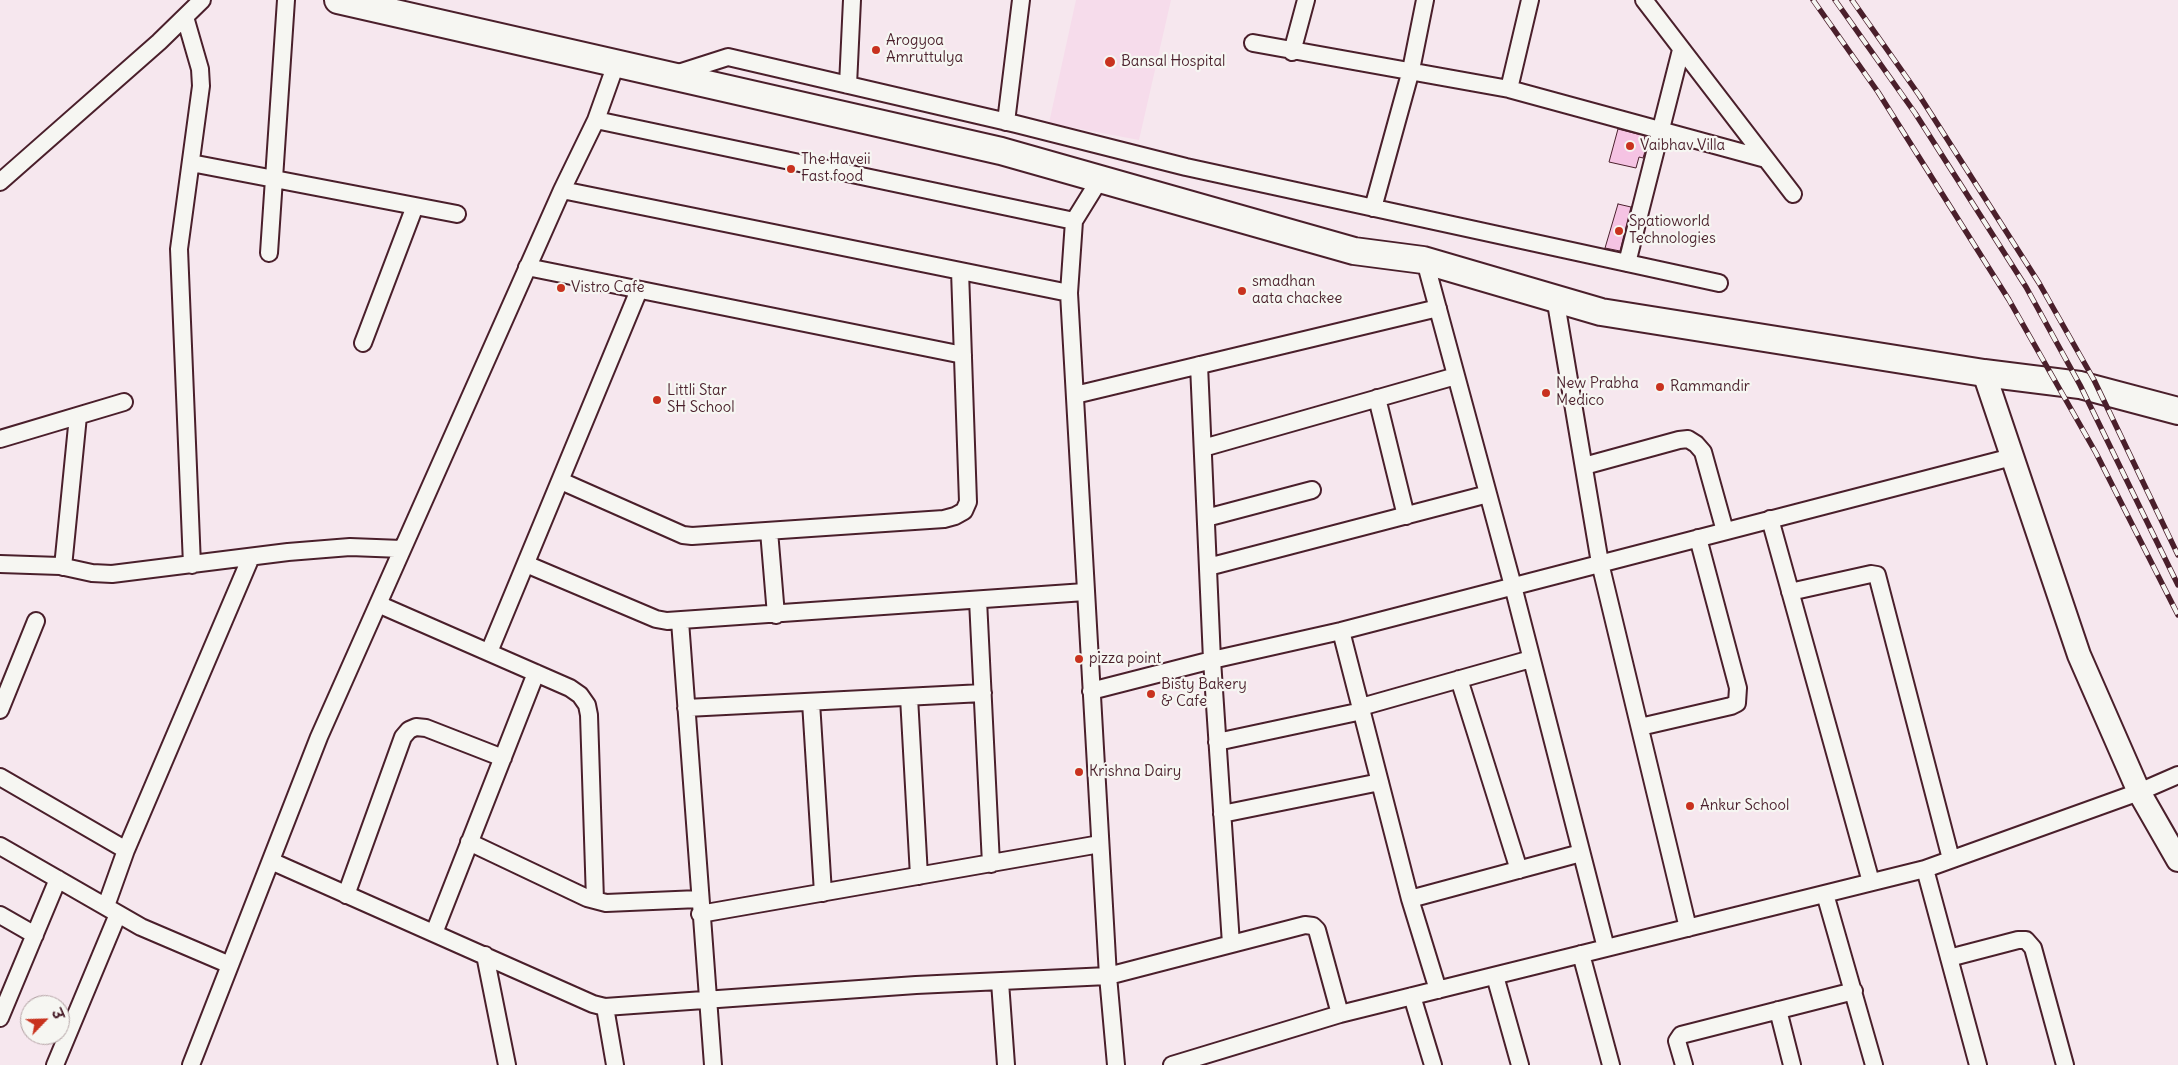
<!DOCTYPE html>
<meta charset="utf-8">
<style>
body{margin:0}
#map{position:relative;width:2178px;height:1065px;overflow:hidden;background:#f6e7ee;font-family:Delius,"Playpen Sans Deva",sans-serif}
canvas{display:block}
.north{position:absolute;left:20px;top:995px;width:50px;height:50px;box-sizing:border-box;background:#f6f6f2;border:1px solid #b1a0a2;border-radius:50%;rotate:66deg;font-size:14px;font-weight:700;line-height:20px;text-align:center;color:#4a1f2b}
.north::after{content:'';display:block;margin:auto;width:18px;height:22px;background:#c8321e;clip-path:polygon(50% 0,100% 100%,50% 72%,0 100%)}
</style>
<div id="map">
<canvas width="2178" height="1065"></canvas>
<div class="north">उ</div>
</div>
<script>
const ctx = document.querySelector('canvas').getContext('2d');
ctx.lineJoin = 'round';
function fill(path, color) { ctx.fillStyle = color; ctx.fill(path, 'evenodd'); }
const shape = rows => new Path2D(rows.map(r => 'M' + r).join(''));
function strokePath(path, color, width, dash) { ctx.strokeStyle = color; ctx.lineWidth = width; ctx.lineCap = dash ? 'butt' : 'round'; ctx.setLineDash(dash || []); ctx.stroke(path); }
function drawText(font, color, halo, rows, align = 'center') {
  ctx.font = font + ' Delius,sans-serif'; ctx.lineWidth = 4.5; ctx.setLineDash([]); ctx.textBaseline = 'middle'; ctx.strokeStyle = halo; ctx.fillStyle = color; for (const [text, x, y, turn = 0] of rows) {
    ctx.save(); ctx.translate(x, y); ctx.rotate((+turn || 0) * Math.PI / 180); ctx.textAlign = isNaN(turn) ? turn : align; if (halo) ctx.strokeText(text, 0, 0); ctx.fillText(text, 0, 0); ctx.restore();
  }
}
fill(shape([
 [1076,0,1171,0,1139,140,1049,123]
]), '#f6dceb');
const building = shape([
 [1618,129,1645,136,1643,144,1647,145,1643,158,1639,157,1636,168,1609,162,1618,129],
 [1618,204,1631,207,1620,251,1605,248,1618,204]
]);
fill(building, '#f5c3e3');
strokePath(building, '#4a1f2b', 1);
const minor = shape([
 [1644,0,1793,194],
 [185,17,200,69,201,86,179,249,192,565],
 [1253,43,1509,89,1766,159],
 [1292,52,1306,0],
 [675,74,728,57,1016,124,1186,167,1719,283],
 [848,85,852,0],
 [1509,89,1530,0],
 [596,120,1074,221],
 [1006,122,1021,0],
 [191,163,457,214],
 [1100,179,1074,221,1069,293,1108,976,1116,1065],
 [0,182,159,42,202,0],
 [562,190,1069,293],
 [1373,208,1411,70,1425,0],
 [269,253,286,0],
 [1627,263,1681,50],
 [527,267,963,355],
 [1428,272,1513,586,1606,948],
 [1555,297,1600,563,1688,928],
 [363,343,415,206],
 [1199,365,1212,660,1231,944],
 [1075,395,1438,308],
 [1377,398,1406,516],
 [0,439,124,402],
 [1203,448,1456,376],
 [1584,466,1679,440,1688,439,1696,444,1703,452,1725,531],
 [561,481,683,535,692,536,944,519,955,516,964,511,968,502,960,271],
 [1206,518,1312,490],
 [1770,519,1871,882],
 [769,531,776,615],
 [0,564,60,566,92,573,112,574,288,552,350,547,402,549],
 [526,564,656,619,667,621,1085,592],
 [63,567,78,416],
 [1208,567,1488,494],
 [1790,592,1871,574,1877,575,1951,859],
 [978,600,991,864],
 [378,604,570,688,580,695,587,705,589,715,595,900],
 [680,621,713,1065],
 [1341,631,1410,899,1438,990],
 [489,652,639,290],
 [1459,679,1519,870],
 [1091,691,1212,660,1341,631,2012,457],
 [909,697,919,876],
 [811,702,823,893],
 [1361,707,1531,659],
 [686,708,983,693],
 [0,710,36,621],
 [1640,727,1731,706,1737,703,1738,688,1698,538],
 [1217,742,1362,711],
 [0,777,126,850],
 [1222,814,1380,782],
 [469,842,587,898,606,903,699,899],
 [0,846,141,927,230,965],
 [271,861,593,1004,605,1007,916,985,1108,976,1305,925,1313,926,1317,930,1340,1014],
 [1925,869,1978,1065],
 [1825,894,1874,1065],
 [346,895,403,737,409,730,416,727,426,728,503,758],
 [1410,899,1581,853],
 [106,906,126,850,251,557],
 [700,914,1100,844],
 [0,915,35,935],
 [434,933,536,673],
 [1581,954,1611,1065],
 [485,955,507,1065],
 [1949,958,2018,940,2026,940,2033,948,2065,1065],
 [1495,976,1520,1065],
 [1000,982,1006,1065],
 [1412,996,1433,1065],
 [605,1007,615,1065],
 [1778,1010,1792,1065],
 [0,1018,58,879],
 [55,1065,118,914],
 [191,1065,319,737,562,190,596,120,616,64],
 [1172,1065,1340,1014,1925,869,2139,792,2178,775],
 [1684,1065,1677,1041,1681,1035,1854,991]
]);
const secondary = shape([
 [1984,373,2079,655,2139,792,2178,860]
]);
const trunk = shape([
 [338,0,1001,151,1354,251,1423,260,1601,312,1984,373,2080,385,2178,411]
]);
strokePath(minor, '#4a1f2b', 20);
strokePath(secondary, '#4a1f2b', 26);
strokePath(trunk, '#4a1f2b', 30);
strokePath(minor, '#f6f6f2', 16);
strokePath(secondary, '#f6f6f2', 22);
strokePath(trunk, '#f6f6f2', 26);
const rail = shape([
 [1813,0,1878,92,2009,300,2096,453,2178,615],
 [1835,0,1915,113,2026,287,2080,385,2178,585],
 [1852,0,1919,95,2039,283,2094,380,2178,555]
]);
strokePath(rail, '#4a1f2b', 5.5);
strokePath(rail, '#f6f6f2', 4, [11]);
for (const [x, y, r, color] of [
 [876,50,5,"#c8321e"],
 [1110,62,6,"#c8321e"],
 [1630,146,5,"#c8321e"],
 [791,169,5,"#c8321e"],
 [1619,231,5,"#c8321e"],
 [561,288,5,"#c8321e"],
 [1242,291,5,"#c8321e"],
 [1660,387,5,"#c8321e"],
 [1546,393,5,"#c8321e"],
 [657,400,5,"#c8321e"],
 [1079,659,5,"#c8321e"],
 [1151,694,5,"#c8321e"],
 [1079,772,5,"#c8321e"],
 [1690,806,5,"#c8321e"]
]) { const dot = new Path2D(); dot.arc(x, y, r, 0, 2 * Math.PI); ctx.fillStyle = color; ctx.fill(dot); strokePath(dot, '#f6f6f2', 2); }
drawText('15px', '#4a1f2b', '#f6f6f2', [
 ["Arogyoa",886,41],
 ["Amruttulya",886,58],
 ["Bansal Hospital",1121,62],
 ["Vaibhav Villa",1640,146],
 ["The Haveii",801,160],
 ["Fast food",801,177],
 ["Spatioworld",1629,222],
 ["Technologies",1629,239],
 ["smadhan",1252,282],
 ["aata chackee",1252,299],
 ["Vistro Cafe",571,288],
 ["New Prabha",1556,384],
 ["Medico",1556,401],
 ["Rammandir",1670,387],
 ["Littli Star",667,391],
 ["SH School",667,408],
 ["pizza point",1089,659],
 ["Bisty Bakery",1161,685],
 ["& Cafe",1161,702],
 ["Krishna Dairy",1089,772],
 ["Ankur School",1700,806]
], 'left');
</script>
